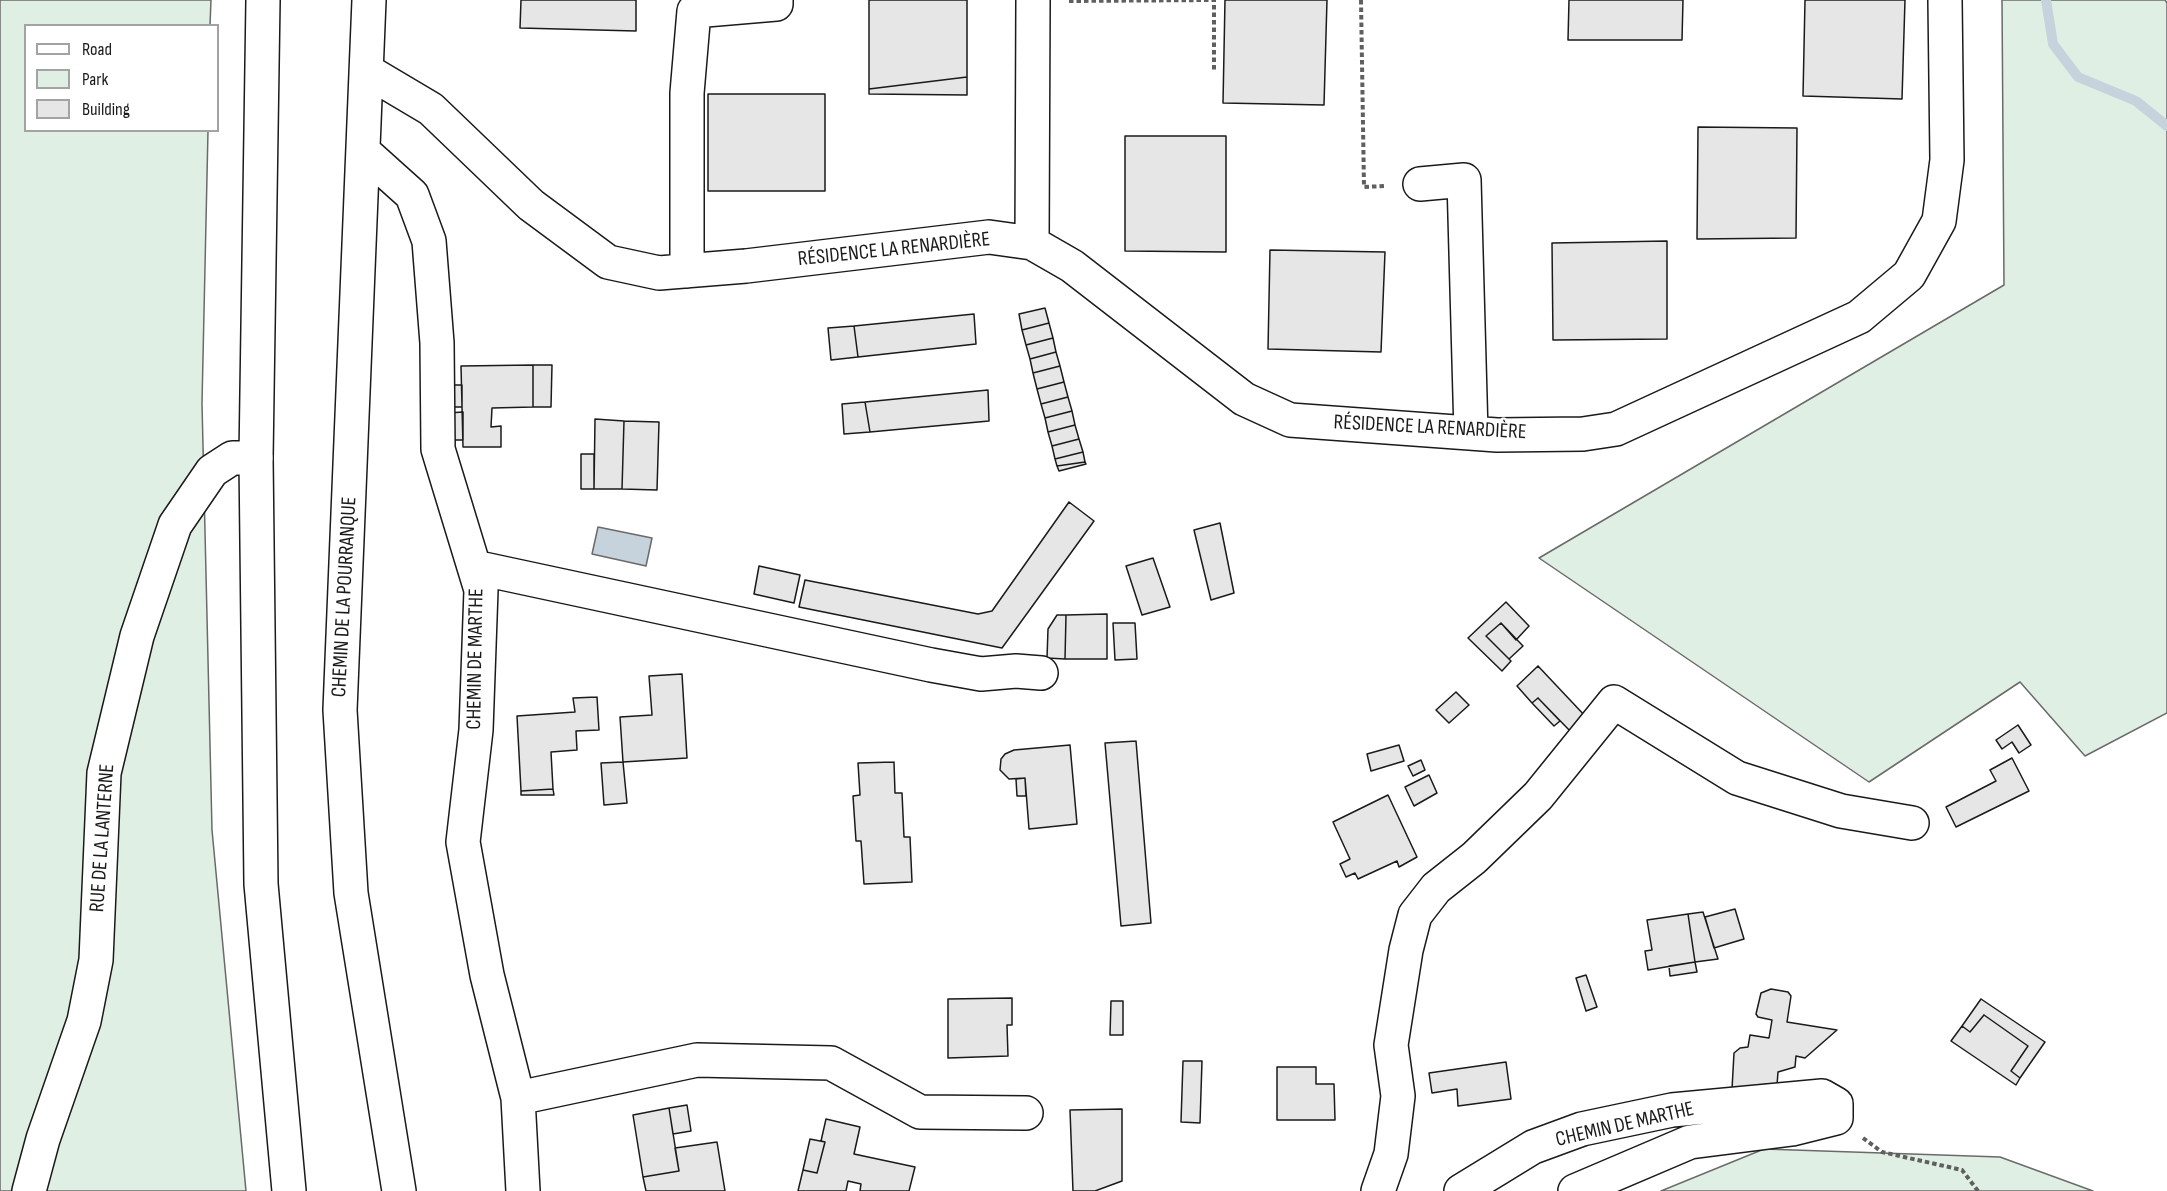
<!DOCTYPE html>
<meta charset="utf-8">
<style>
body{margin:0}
#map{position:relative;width:2167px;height:1191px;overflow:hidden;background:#fff;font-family:"Sofia Sans Condensed",sans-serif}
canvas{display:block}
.legend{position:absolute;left:24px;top:24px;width:195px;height:108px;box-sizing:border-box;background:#fff;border:2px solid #a3a3a3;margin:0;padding:8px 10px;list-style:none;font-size:18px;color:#1a1a1a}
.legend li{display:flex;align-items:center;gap:12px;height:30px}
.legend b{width:30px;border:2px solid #a3a3a3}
</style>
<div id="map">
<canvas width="2167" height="1191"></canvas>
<ul class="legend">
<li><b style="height:8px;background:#fff"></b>Road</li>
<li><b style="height:16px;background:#e0efe3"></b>Park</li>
<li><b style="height:16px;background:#e6e6e6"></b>Building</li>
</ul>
</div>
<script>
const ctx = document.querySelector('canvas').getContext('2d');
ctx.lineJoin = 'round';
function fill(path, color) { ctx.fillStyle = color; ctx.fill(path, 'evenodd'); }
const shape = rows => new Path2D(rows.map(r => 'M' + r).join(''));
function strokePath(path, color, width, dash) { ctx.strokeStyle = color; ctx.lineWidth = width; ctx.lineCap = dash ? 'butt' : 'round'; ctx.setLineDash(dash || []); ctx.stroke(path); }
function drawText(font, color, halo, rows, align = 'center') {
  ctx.font = font + ' "Sofia Sans Condensed",sans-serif'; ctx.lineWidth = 4.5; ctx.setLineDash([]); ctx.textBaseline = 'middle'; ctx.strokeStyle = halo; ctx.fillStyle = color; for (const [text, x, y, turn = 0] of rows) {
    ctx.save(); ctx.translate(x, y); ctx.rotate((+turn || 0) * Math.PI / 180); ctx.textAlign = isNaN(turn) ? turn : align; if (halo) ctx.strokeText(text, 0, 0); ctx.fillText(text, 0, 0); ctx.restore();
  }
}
const green = shape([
 [0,0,211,0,210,25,26,26,26,130,208,131,202,403,212,830,246,1191,0,1191,0,0],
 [2002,0,2165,0,2167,3,2167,713,2085,756,2020,682,1869,782,1539,558,2004,285,2002,0],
 [1764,1149,2000,1157,2093,1191,1661,1191,1764,1149]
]);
fill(green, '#e0efe3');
strokePath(green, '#6a6a6a', 1.5);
const water = shape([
 [598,527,652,538,646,566,592,554,598,527]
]);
fill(water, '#c6d2dc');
strokePath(water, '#6a6a6a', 1.5);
strokePath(shape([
 [2046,0,2053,44,2078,77,2136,101,2167,126]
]), '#c6d2dc', 10);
const building = shape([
 [521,0,636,0,636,31,520,28,521,0],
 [869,0,967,0,967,77,869,89,869,0],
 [1225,0,1327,0,1324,105,1223,103,1225,0],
 [1569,0,1683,0,1682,40,1568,40,1569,0],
 [1805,0,1905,0,1902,99,1803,96,1805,0],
 [967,77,967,95,869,94,869,89,967,77],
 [708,94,825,94,825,191,708,191,708,94],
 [1698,127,1797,128,1796,238,1697,239,1698,127],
 [1125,136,1226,136,1226,252,1125,251,1125,136],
 [1667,241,1667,339,1553,340,1552,243,1667,241],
 [1270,250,1385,252,1381,352,1268,349,1270,250],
 [1045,308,1049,323,1022,330,1019,314,1045,308],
 [974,314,976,344,858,357,854,326,974,314],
 [1049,323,1053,338,1026,345,1022,330,1049,323],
 [854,326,858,357,831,360,828,328,854,326],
 [1053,338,1056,352,1030,359,1026,345,1053,338],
 [1056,352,1060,366,1033,373,1030,359,1056,352],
 [533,365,533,407,492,408,491,427,501,426,501,447,463,447,461,366,533,365],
 [533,365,552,365,551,407,533,407,533,365],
 [1060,366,1064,382,1037,389,1033,373,1060,366],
 [1064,382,1068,397,1041,404,1037,389,1064,382],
 [447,385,462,385,462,407,448,407,447,385],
 [988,390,989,421,870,432,865,402,988,390],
 [1068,397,1072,411,1045,418,1041,404,1068,397],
 [865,402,870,432,844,434,842,404,865,402],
 [1072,411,1075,425,1048,432,1045,418,1072,411],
 [463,412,463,440,449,440,448,413,463,412],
 [595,419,624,421,622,489,594,489,595,419],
 [624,421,659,422,657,490,622,489,624,421],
 [1075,425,1079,439,1052,446,1048,432,1075,425],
 [1079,439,1083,452,1055,459,1052,446,1079,439],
 [1083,452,1085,462,1057,466,1055,459,1083,452],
 [581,454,594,454,594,489,581,489,581,454],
 [1085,462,1086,464,1059,471,1057,466,1085,462],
 [1069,502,1094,521,1002,648,799,607,805,580,978,614,992,611,1069,502],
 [1220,523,1234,593,1211,600,1194,530,1220,523],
 [1153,558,1170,607,1142,615,1126,566,1153,558],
 [759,566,800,575,794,603,754,594,759,566],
 [1506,602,1529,626,1516,640,1501,623,1486,636,1511,661,1502,671,1468,638,1506,602],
 [1107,614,1107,659,1065,659,1066,615,1107,614],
 [1057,615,1066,615,1065,659,1047,658,1048,629,1057,615],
 [1113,623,1135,623,1137,659,1115,660,1113,623],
 [1501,623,1523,646,1509,659,1486,636,1501,623],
 [1538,666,1587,718,1572,733,1538,698,1532,703,1517,686,1538,666],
 [682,674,687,758,623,762,620,717,652,715,649,676,682,674],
 [1456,692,1469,705,1449,723,1436,710,1456,692],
 [597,697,599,730,576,731,577,750,551,752,553,789,521,791,517,716,575,712,573,698,597,697],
 [1538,698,1560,721,1554,726,1532,703,1538,698],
 [2018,725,2031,745,2019,753,2012,742,2002,749,1996,740,2018,725],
 [1136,741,1151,923,1121,926,1105,743,1136,741],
 [1070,745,1077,824,1029,829,1025,778,1009,779,1000,770,1001,759,1005,754,1014,750,1070,745],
 [1399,745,1404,761,1371,771,1367,754,1399,745],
 [2012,758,2029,791,1956,827,1946,807,1996,781,1990,770,2012,758],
 [1421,760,1425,770,1413,776,1408,766,1421,760],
 [623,762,627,803,604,805,601,763,623,762],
 [894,762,895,793,902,793,904,837,910,837,912,882,864,884,861,841,856,841,853,796,860,795,858,763,894,762],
 [1429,775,1437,793,1414,806,1405,787,1429,775],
 [1025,778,1026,796,1017,796,1016,779,1025,778],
 [553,789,554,795,521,795,521,791,553,789],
 [1388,795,1417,857,1399,867,1397,861,1358,879,1355,873,1346,877,1340,864,1350,859,1333,822,1388,795],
 [1735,909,1744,939,1714,948,1705,917,1735,909],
 [1703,912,1718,959,1695,962,1688,914,1703,912],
 [1688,914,1695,962,1648,970,1645,951,1652,950,1647,920,1688,914],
 [1695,962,1697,972,1670,976,1669,966,1695,962],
 [1586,975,1597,1007,1586,1011,1576,978,1586,975],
 [1771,989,1788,992,1791,996,1787,1022,1837,1030,1805,1058,1796,1056,1795,1067,1778,1072,1777,1085,1765,1084,1765,1091,1732,1089,1734,1053,1740,1048,1748,1047,1750,1035,1769,1038,1772,1020,1758,1017,1756,1014,1761,993,1771,989],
 [1012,998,1012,1025,1007,1025,1008,1056,948,1058,948,999,1012,998],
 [1981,999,2045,1042,2020,1078,2011,1071,2028,1046,1984,1015,1970,1032,1962,1026,1981,999],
 [1111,1001,1123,1001,1123,1035,1110,1035,1111,1001],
 [1984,1015,2028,1046,2011,1071,2020,1078,2016,1085,1951,1041,1962,1026,1970,1032,1984,1015],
 [1183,1061,1202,1061,1200,1123,1181,1122,1183,1061],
 [1506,1062,1511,1099,1458,1106,1457,1089,1432,1093,1429,1073,1506,1062],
 [1277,1067,1316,1067,1316,1084,1334,1084,1335,1120,1277,1120,1277,1067],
 [687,1105,691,1131,673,1134,669,1108,687,1105],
 [669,1108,679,1171,643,1177,633,1115,669,1108],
 [1122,1109,1122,1181,1095,1191,1073,1191,1070,1110,1122,1109],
 [826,1119,860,1127,854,1154,915,1167,909,1191,860,1191,861,1184,848,1181,846,1191,798,1191,803,1170,817,1173,825,1142,821,1141,826,1119],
 [810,1139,825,1142,817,1173,803,1170,810,1139],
 [717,1142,725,1191,646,1191,643,1177,679,1171,675,1148,717,1142]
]);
fill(building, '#e6e6e6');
strokePath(building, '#1a1a1a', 1.5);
const minor = shape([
 [369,0,340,710,351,893,399,1191],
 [367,71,431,109,531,205,608,262,659,273,746,266,989,237,1032,243,1072,266,1244,399,1290,420,1497,435,1583,434,1616,429,1859,317,1909,275,1939,221,1947,160,1945,0],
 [363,151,412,195,429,241,437,343,438,449,481,590,476,730,463,842,487,975,518,1098,523,1191],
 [1420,184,1464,180,1471,433],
 [1032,243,1033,1],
 [687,271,687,93,694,11,776,4,776,0],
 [474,567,931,665,981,674,1016,671,1041,673],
 [518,1098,697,1060,831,1063,920,1112,1026,1113],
 [29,1191,43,1139,84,1021,96,960,104,773,137,636,175,525,212,471,232,458,256,458],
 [1378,1191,1391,1154,1398,1096,1391,1045,1406,950,1415,915,1436,888,1474,858,1538,796,1614,702,1737,778,1841,811,1912,823],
 [1461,1191,1533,1147,1582,1129,1672,1110,1822,1096,1836,1104,1836,1118,1792,1129,1690,1142,1575,1191]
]);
const major = shape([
 [263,0,256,458,261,884,289,1191]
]);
strokePath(minor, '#1a1a1a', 36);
strokePath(major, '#1a1a1a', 36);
strokePath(shape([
 [1361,0,1364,187,1385,186],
 [1069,1,1214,0,1214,70],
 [1863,1138,1882,1152,1962,1170,1978,1191]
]), '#5f5f5f', 4, [4.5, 3]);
strokePath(minor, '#fff', 33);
strokePath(major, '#fff', 33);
drawText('21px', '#1a1a1a', '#fff', [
 ["RÉSIDENCE LA RENARDIÈRE",894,250,-6],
 ["RÉSIDENCE LA RENARDIÈRE",1430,428,3],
 ["CHEMIN DE LA POURRANQUE",345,597,-87],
 ["CHEMIN DE MARTHE",476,659,-89],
 ["RUE DE LA LANTERNE",103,838,-86],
 ["CHEMIN DE MARTHE",1625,1125,-13]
]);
</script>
